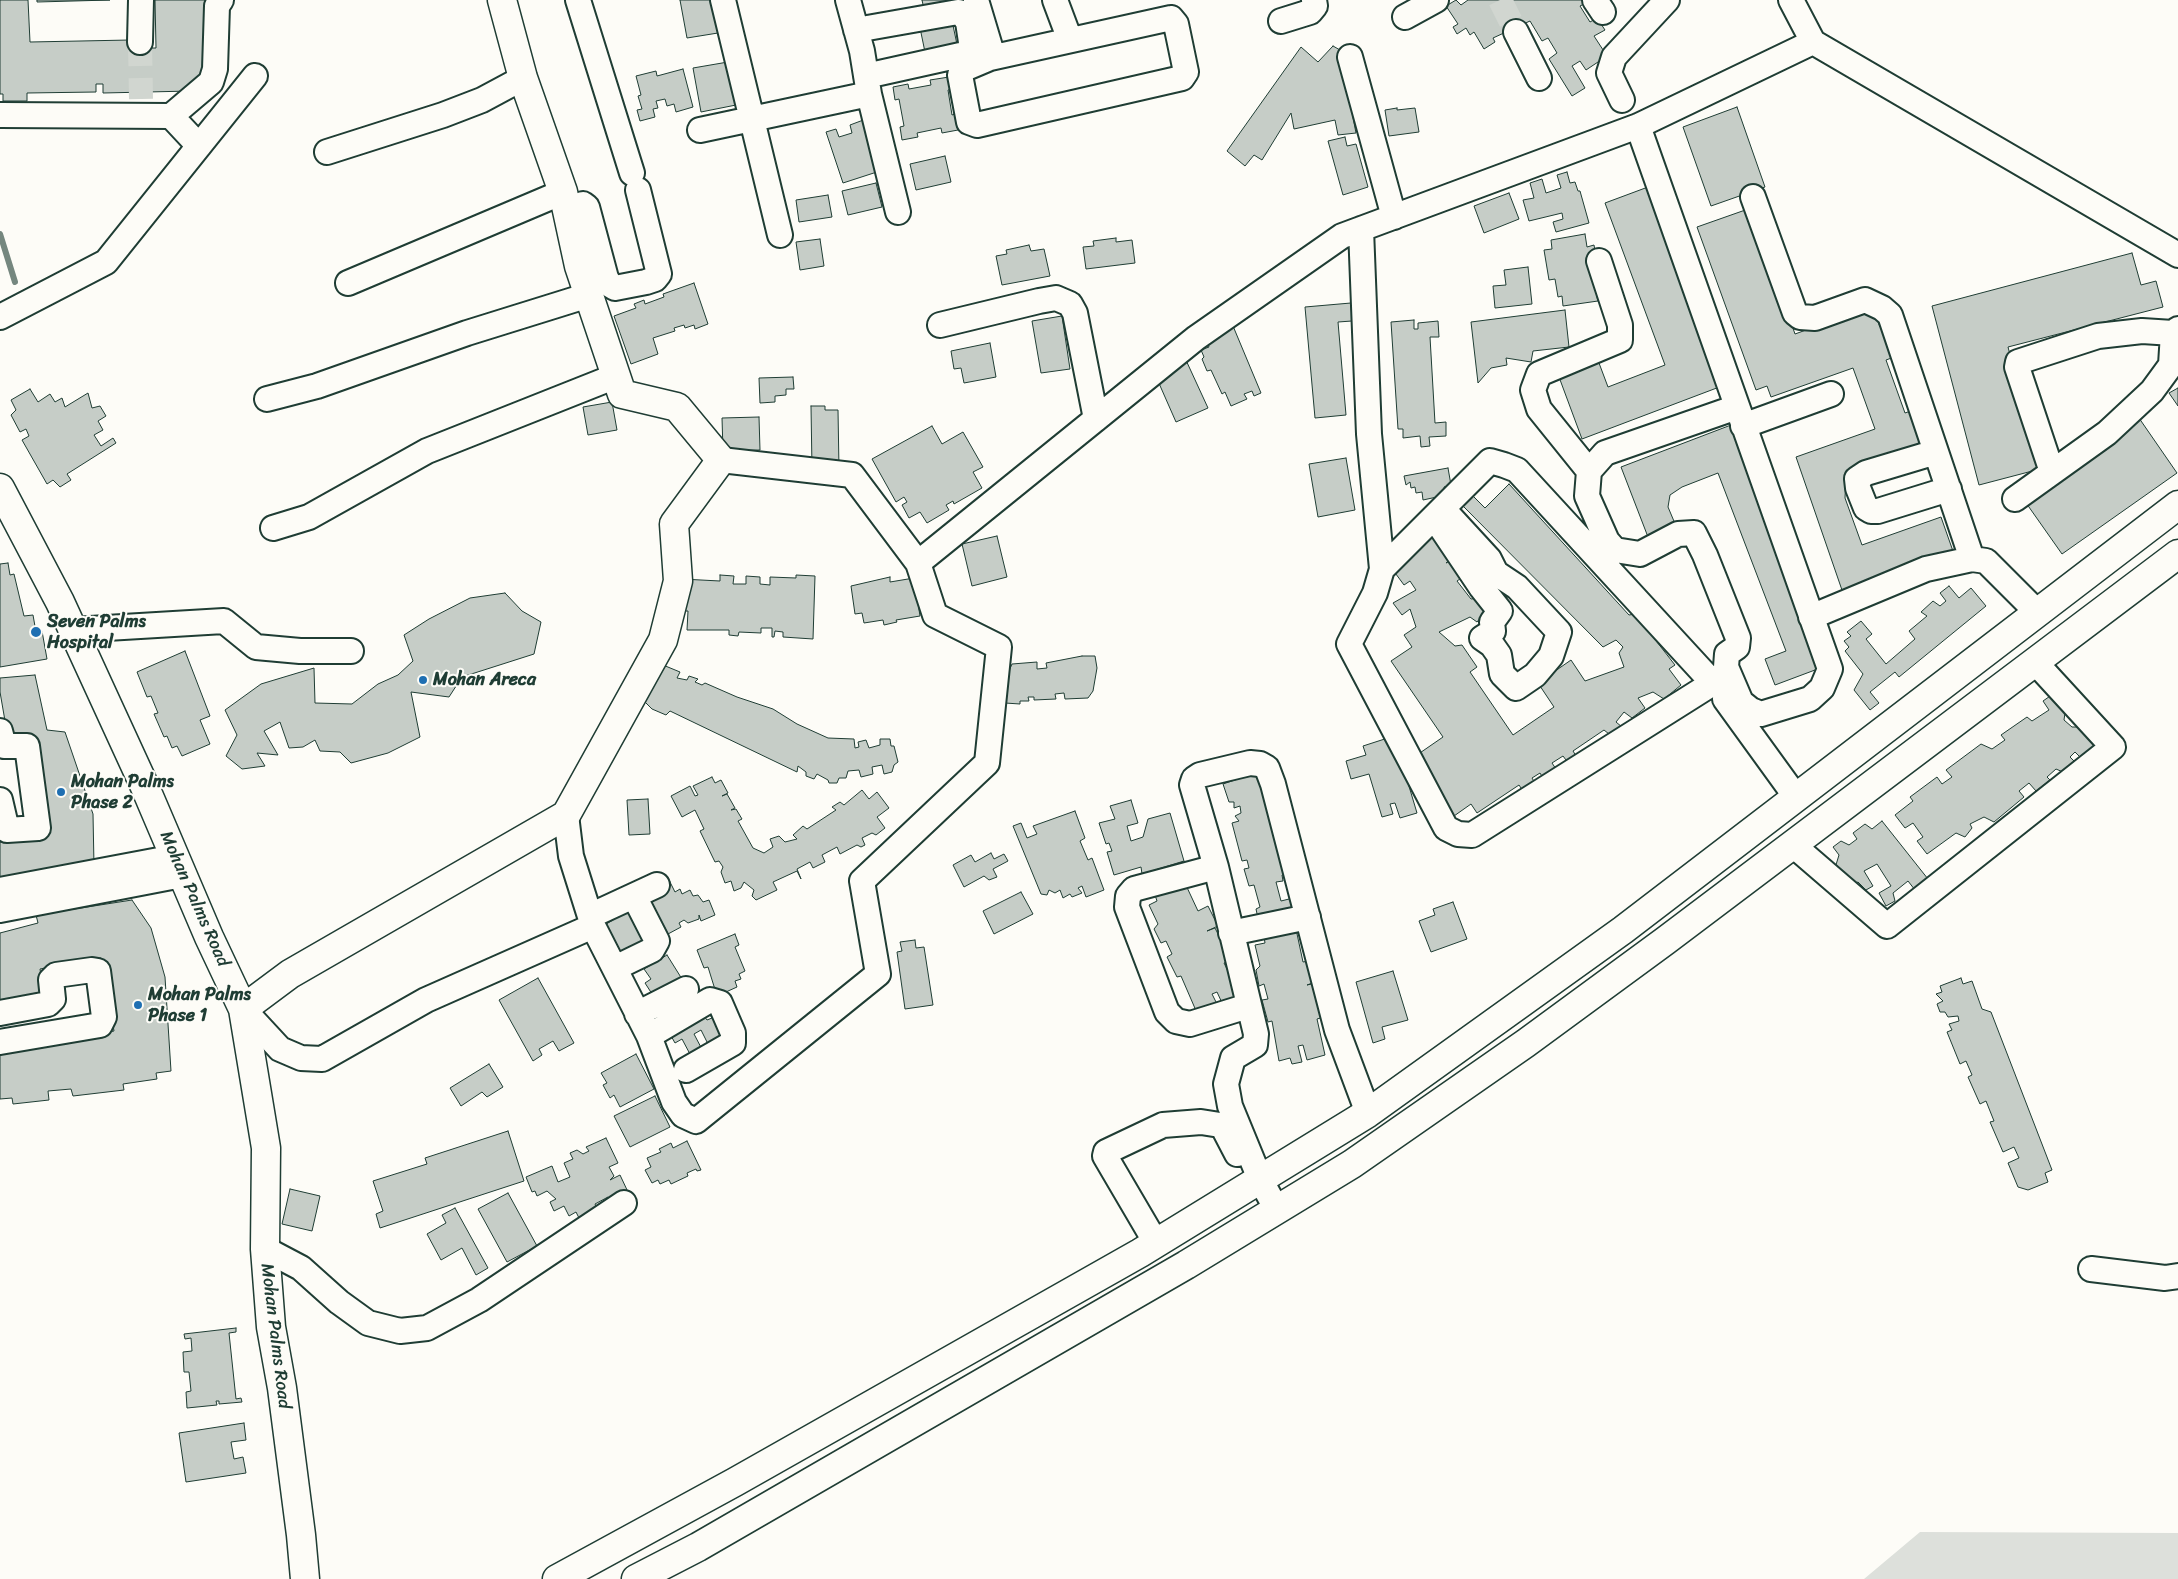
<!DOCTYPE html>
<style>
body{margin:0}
canvas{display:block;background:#fdfcf7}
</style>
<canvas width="2178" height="1579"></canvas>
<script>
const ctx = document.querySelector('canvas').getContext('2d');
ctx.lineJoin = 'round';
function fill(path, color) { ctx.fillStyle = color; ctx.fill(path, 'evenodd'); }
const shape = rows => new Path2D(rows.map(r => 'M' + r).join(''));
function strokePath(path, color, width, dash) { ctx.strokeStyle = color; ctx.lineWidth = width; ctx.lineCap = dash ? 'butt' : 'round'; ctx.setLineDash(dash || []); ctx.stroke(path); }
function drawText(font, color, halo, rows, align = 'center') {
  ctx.font = font + ' Sriracha,sans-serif'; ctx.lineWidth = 4; ctx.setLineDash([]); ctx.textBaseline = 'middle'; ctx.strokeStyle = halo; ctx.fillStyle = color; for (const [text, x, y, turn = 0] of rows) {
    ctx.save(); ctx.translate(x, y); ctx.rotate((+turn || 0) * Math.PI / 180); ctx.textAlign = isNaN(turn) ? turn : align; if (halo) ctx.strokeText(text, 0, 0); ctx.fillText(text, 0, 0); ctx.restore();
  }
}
fill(shape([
 [1920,1532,2178,1533,2178,1579,1864,1579]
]), '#dde0db');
strokePath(shape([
 [0,234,15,282]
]), '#75877f', 6);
const building = shape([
 [0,0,28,0,30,42,130,40,131,48,156,48,155,0,209,0,208,71,191,91,103,93,103,84,96,84,96,92,27,93,27,101,3,101,3,94,0,94,0,0],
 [37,0,110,0,37,2,37,0],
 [680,0,712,0,718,33,687,38,680,0],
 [922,0,958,0,924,9,922,0],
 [1456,0,1461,5,1468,0,1586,0,1588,2,1580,6,1590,22,1597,18,1605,30,1594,36,1607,56,1586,70,1580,61,1572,66,1585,88,1572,96,1549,59,1557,53,1548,38,1542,41,1530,21,1493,38,1495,42,1484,49,1474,32,1470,35,1466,28,1457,34,1453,27,1458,24,1446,6,1456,0],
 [951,16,958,49,926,57,919,23,951,16],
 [1333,46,1340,50,1356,133,1338,135,1335,120,1294,129,1291,113,1262,160,1254,155,1245,166,1227,151,1301,47,1318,62,1333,46],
 [728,62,736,105,701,112,693,68,728,62],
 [683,69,693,107,676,112,674,104,667,106,665,99,656,101,658,108,653,109,655,117,640,121,637,110,642,109,638,96,641,95,636,76,656,71,657,76,683,69],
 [949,77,951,89,948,90,952,115,955,114,958,130,942,133,941,128,917,133,918,137,902,140,900,127,904,126,899,99,895,100,893,87,908,84,909,89,931,85,930,80,949,77],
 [1737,107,1765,187,1711,206,1683,127,1737,107],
 [1397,108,1397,110,1415,108,1419,132,1389,136,1385,110,1397,108],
 [866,119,883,170,843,183,826,132,836,129,839,137,852,133,850,125,866,119],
 [1345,137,1347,146,1356,144,1368,187,1343,195,1328,141,1345,137],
 [945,156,951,182,916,190,910,164,945,156],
 [1567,172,1570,183,1575,182,1578,191,1580,191,1589,223,1556,232,1553,222,1563,219,1562,213,1529,221,1523,200,1534,198,1530,183,1542,179,1546,193,1561,188,1557,175,1567,172],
 [876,183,882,207,848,215,842,191,876,183],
 [1648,187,1722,386,1582,439,1559,377,1599,363,1608,387,1665,365,1605,203,1648,187],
 [1509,193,1519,219,1484,233,1474,206,1509,193],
 [828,195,832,217,799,222,796,200,828,195],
 [1751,208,1795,334,1872,306,1880,327,1886,325,1897,356,1886,360,1905,413,1916,409,1927,440,1918,443,1924,451,1846,477,1845,498,1862,545,1941,517,1954,554,1843,593,1796,457,1875,429,1853,368,1771,397,1767,386,1756,390,1697,227,1751,208],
 [1585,234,1587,247,1594,245,1603,296,1597,297,1598,301,1563,306,1562,296,1558,297,1555,279,1549,280,1544,250,1552,249,1551,240,1585,234],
 [1116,238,1116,242,1132,240,1135,263,1086,269,1083,247,1094,246,1093,241,1116,238],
 [820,239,824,266,800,270,796,242,820,239],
 [1029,245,1031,251,1044,249,1050,276,1002,285,996,256,1007,254,1006,250,1029,245],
 [2132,253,2141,285,2156,281,2163,307,2008,347,2040,469,1979,485,1932,306,2132,253],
 [1528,267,1532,304,1495,308,1493,286,1506,285,1504,270,1528,267],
 [694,283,708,324,695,329,694,325,685,328,684,325,674,328,675,331,653,338,658,354,631,364,614,316,636,308,634,304,644,300,645,304,664,297,663,294,694,283],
 [1351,303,1352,321,1338,322,1346,415,1315,418,1305,307,1351,303],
 [1565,310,1569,347,1533,351,1531,362,1506,358,1507,365,1491,368,1478,383,1471,322,1565,310],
 [1062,316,1070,369,1041,373,1032,321,1062,316],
 [1414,320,1414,329,1418,329,1418,323,1438,321,1439,337,1430,337,1435,423,1446,422,1446,436,1429,437,1430,446,1421,447,1420,436,1403,438,1403,429,1398,429,1391,322,1414,320],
 [1233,326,1261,393,1254,396,1252,391,1244,394,1247,399,1231,406,1225,392,1222,394,1211,370,1207,371,1202,359,1204,357,1201,350,1209,347,1204,335,1233,326],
 [990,343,996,377,964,383,961,368,954,369,951,351,990,343],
 [1185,358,1208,408,1176,422,1154,372,1185,358],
 [793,377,794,389,786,389,786,395,775,396,775,402,760,403,759,378,793,377],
 [2178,388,2178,406,2169,393,2178,388],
 [30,389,38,402,50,394,55,402,62,398,65,407,88,393,92,408,100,406,106,416,98,421,103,430,94,435,101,446,113,438,116,443,67,474,71,480,60,487,53,480,47,484,22,440,29,436,26,429,20,432,11,415,16,410,11,400,30,389],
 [612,402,617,430,588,435,583,407,612,402],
 [811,406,825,406,825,410,838,410,839,469,812,469,811,406],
 [759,417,760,450,723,451,722,418,759,417],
 [2139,418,2177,473,2062,554,2024,500,2139,418],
 [1731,425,1823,667,1775,685,1765,659,1786,651,1718,473,1682,487,1670,495,1668,507,1676,526,1648,537,1621,467,1731,425],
 [932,426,942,444,963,432,983,467,973,472,982,488,954,504,953,501,946,505,949,510,927,523,920,512,909,518,902,505,907,502,904,497,896,502,872,459,932,426],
 [1346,458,1355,510,1318,517,1309,464,1346,458],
 [1448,468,1451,485,1444,487,1446,495,1423,500,1422,492,1416,493,1415,487,1411,488,1410,482,1406,485,1404,476,1448,468],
 [1509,484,1629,615,1635,614,1675,665,1669,669,1681,685,1664,699,1653,692,1638,698,1645,708,1632,718,1624,712,1616,722,1622,727,1614,738,1604,730,1573,751,1578,759,1569,764,1563,756,1552,763,1556,769,1543,778,1540,773,1532,778,1535,783,1523,791,1519,785,1477,813,1471,804,1454,816,1414,757,1443,737,1391,661,1412,647,1404,635,1416,627,1410,609,1402,615,1393,603,1416,590,1410,581,1404,585,1390,566,1433,533,1452,559,1446,563,1455,557,1467,574,1457,581,1471,599,1479,598,1486,611,1477,622,1470,617,1439,632,1455,646,1462,645,1477,667,1470,672,1513,735,1554,707,1538,683,1571,660,1585,681,1624,667,1619,653,1623,647,1616,640,1603,647,1463,506,1473,496,1485,508,1509,484],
 [997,536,1007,577,972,586,962,544,997,536],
 [8,563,10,575,14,574,24,616,33,615,36,632,42,631,47,659,0,667,0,564,8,563],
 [720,575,734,576,733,584,746,584,746,576,760,577,760,584,770,585,770,577,796,578,796,575,815,576,813,639,783,637,783,632,775,631,774,637,772,637,772,628,761,628,761,633,739,632,738,636,729,635,729,630,687,630,688,611,681,611,682,579,720,581,720,575],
 [890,577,890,582,914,578,920,616,896,620,897,622,884,625,883,620,864,623,862,613,855,614,851,586,890,577],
 [1949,586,1959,598,1971,588,1986,606,1899,677,1895,672,1870,692,1879,703,1870,710,1854,690,1863,674,1845,651,1849,647,1844,641,1851,636,1847,632,1861,621,1872,634,1866,639,1886,664,1915,639,1909,631,1927,616,1921,612,1933,601,1940,606,1946,601,1940,593,1949,586],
 [505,593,522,611,541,622,534,654,462,677,449,697,411,692,420,737,388,753,351,763,340,752,320,751,315,740,303,747,289,748,280,722,264,731,278,755,257,753,265,766,242,769,226,756,237,735,225,710,261,684,314,668,315,703,352,704,378,684,398,675,413,661,404,635,429,619,470,598,505,593],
 [185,651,210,716,200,720,210,744,182,756,177,746,172,748,167,736,164,737,154,714,158,713,151,696,147,697,137,672,185,651],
 [1082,656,1095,656,1097,668,1093,691,1088,698,1065,699,1064,693,1055,694,1056,699,1034,700,1034,697,1028,697,1029,701,1020,701,1020,704,1005,703,1009,671,1012,664,1037,662,1037,669,1047,668,1046,663,1082,656],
 [663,665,680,672,677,678,687,680,689,676,698,679,695,682,702,685,705,683,737,697,773,709,797,724,828,738,854,739,855,748,859,747,858,742,866,740,869,748,880,745,880,739,890,739,891,746,894,746,898,762,894,765,892,772,884,774,882,765,872,767,873,774,861,777,859,770,848,771,846,778,839,778,837,783,829,783,828,780,817,774,814,779,806,776,806,772,798,766,797,772,670,711,666,715,652,709,642,699,663,665],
 [35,675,47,730,65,732,93,814,94,866,0,885,0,842,41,838,34,770,9,744,0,692,0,678,35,675],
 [2056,692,2066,706,2064,720,2072,727,2084,727,2100,744,2083,760,2075,752,2070,757,2074,761,2063,772,2056,769,2047,777,2050,780,2036,791,2029,783,2019,791,2024,797,1994,822,1984,817,1970,824,1972,828,1965,837,1956,833,1927,854,1917,841,1923,837,1913,823,1905,828,1895,815,1913,801,1910,797,1937,777,1942,784,1952,777,1946,770,1981,744,1992,749,2005,740,2001,735,2027,717,2032,721,2049,710,2043,701,2056,692],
 [1394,736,1417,813,1400,818,1395,803,1390,804,1393,814,1382,817,1369,774,1351,779,1346,761,1366,755,1363,746,1394,736],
 [1264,770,1293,872,1282,875,1283,881,1276,882,1281,901,1293,898,1297,914,1259,923,1256,909,1260,907,1254,885,1249,886,1244,869,1249,868,1247,860,1242,861,1232,823,1239,821,1235,816,1241,813,1240,806,1234,808,1234,802,1229,802,1223,784,1264,770],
 [712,777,715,783,721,780,728,793,722,796,727,794,735,808,731,810,736,809,742,819,738,821,753,848,764,853,773,847,770,839,779,836,785,842,797,839,793,835,803,826,807,829,836,810,832,807,840,802,844,805,862,790,869,799,877,792,889,808,877,817,885,828,876,835,872,833,862,838,865,845,861,847,857,845,840,854,837,847,822,855,825,862,813,868,810,862,797,869,801,879,797,871,773,882,777,890,756,900,752,896,754,890,744,882,741,888,734,891,731,881,725,883,721,872,723,867,719,861,715,862,700,831,704,829,695,810,682,817,671,796,690,786,695,796,698,795,693,786,712,777],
 [648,799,650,834,629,835,627,800,648,799],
 [1131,800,1138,823,1127,826,1131,841,1143,837,1148,819,1170,813,1184,861,1142,874,1141,867,1114,875,1107,852,1112,851,1109,843,1106,844,1099,823,1115,819,1110,806,1131,800],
 [1075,811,1085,838,1080,841,1088,860,1092,858,1104,890,1086,897,1082,886,1078,888,1082,893,1072,897,1070,894,1063,898,1060,890,1055,893,1049,890,1047,895,1041,894,1013,826,1021,823,1027,838,1037,834,1033,826,1075,811],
 [1882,821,1928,879,1915,890,1908,881,1893,893,1895,901,1886,906,1879,893,1891,886,1877,864,1864,871,1873,886,1866,890,1858,882,1852,885,1842,870,1835,868,1839,855,1833,847,1841,841,1849,845,1857,839,1853,833,1865,824,1872,829,1882,821],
 [991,853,994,859,1004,854,1008,861,993,869,997,877,989,880,984,876,964,887,953,865,971,855,975,862,991,853],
 [1184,881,1198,911,1208,906,1218,926,1207,931,1215,928,1231,960,1224,963,1241,997,1223,1005,1217,992,1212,994,1219,1008,1197,1013,1181,976,1177,977,1167,957,1172,954,1166,941,1161,943,1154,929,1158,924,1149,905,1157,901,1155,895,1184,881],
 [670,882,675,892,680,889,682,894,690,890,693,896,698,895,703,902,709,900,715,915,701,921,699,915,699,919,688,923,684,920,679,923,681,927,668,934,647,893,670,882],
 [1021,892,1033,914,994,934,983,911,1021,892],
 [132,900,151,928,165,977,171,1071,156,1073,157,1079,123,1084,124,1090,73,1096,71,1089,48,1091,49,1100,13,1104,12,1098,0,1099,0,1053,114,1031,101,958,40,969,45,1001,0,1009,0,933,38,923,36,915,132,900],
 [1453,902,1467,939,1431,952,1419,921,1435,915,1433,909,1453,902],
 [636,906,647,945,622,960,603,926,636,906],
 [1296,929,1303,962,1314,960,1318,981,1307,985,1316,983,1324,1017,1317,1019,1325,1055,1307,1060,1303,1045,1298,1046,1302,1062,1292,1064,1290,1058,1279,1061,1272,1021,1268,1022,1262,1000,1268,999,1264,984,1259,986,1256,970,1260,966,1255,945,1265,943,1264,937,1296,929],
 [735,934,739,945,735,947,745,971,739,974,741,979,735,981,737,987,717,996,708,967,704,968,697,950,735,934],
 [915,940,916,948,924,947,933,1005,905,1009,897,952,902,951,900,942,915,940],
 [667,955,682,979,654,997,645,983,651,979,644,969,667,955],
 [1393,971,1408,1020,1382,1027,1385,1039,1373,1043,1356,982,1393,971],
 [538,978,574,1043,559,1051,553,1041,539,1049,542,1055,533,1061,499,1000,538,978],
 [1961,978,1963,984,1972,981,1982,1009,1991,1012,2052,1170,2045,1173,2048,1182,2028,1190,2018,1187,2008,1163,2019,1158,2014,1147,2003,1152,1990,1122,1994,1121,1986,1101,1980,1104,1968,1077,1972,1075,1966,1061,1960,1064,1947,1032,1952,1030,1949,1024,1959,1021,1958,1016,1948,1017,1945,1012,1940,1012,1937,1004,1943,1001,1936,994,1942,992,1940,986,1961,978],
 [717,1007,726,1037,709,1046,701,1030,694,1034,705,1055,691,1056,682,1039,675,1043,670,1034,704,1016,707,1020,712,1018,708,1012,717,1007],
 [636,1054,654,1089,620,1107,614,1095,610,1098,603,1085,607,1083,601,1073,636,1054],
 [489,1064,503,1087,487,1097,482,1092,461,1106,450,1088,489,1064],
 [655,1096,670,1127,630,1147,614,1116,655,1096],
 [508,1131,524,1181,380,1228,376,1214,383,1211,373,1181,427,1164,425,1158,508,1131],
 [606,1138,618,1163,609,1167,614,1176,610,1180,620,1175,628,1192,609,1201,608,1197,595,1204,598,1211,580,1220,576,1212,569,1216,564,1206,554,1211,550,1202,556,1199,547,1191,537,1196,535,1191,532,1192,526,1177,552,1166,558,1182,570,1177,564,1163,573,1159,570,1153,577,1150,583,1154,589,1151,586,1147,606,1138],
 [687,1141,701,1170,697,1171,696,1169,687,1173,688,1176,671,1184,669,1180,660,1184,658,1180,652,1183,645,1170,651,1167,647,1158,661,1152,659,1149,671,1143,673,1148,687,1141],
 [290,1189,320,1196,312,1231,282,1224,290,1189],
 [508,1193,537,1246,507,1262,478,1209,508,1193],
 [455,1208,488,1268,476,1275,462,1248,441,1260,427,1234,446,1223,442,1215,455,1208],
 [236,1328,236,1332,229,1333,236,1399,241,1398,242,1402,219,1404,219,1401,216,1401,217,1405,187,1408,186,1392,191,1391,189,1372,184,1372,183,1352,192,1351,191,1338,185,1339,184,1334,236,1328],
 [244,1423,246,1440,231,1442,234,1459,243,1457,246,1473,186,1482,179,1433,244,1423]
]);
fill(building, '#c6cdc7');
strokePath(building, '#1f3d34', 1);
strokePath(shape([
 [1500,0,1516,32],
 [140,42,141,99]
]), '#d1d6d0', 24, [24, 12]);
const street = shape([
 [578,0,632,173],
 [723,0,780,235],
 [976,0,991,50,990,58],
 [1055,0,1070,40],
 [1595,0,1603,12],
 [1791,0,1813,42,2178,255],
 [1405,17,1436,0],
 [1171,18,1176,24,1186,72,1182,78,977,125,969,122,960,75,964,69,990,58,1171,18],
 [1281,21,1310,12,1315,6,1314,0],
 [856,30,958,12,962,13,968,22,971,42,970,51,965,54,866,76],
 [1516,32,1539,78],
 [140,42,141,0],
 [1350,57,1394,217],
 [869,94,898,212],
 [1622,100,1609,73,1614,57,1667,0],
 [0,115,171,116,211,82,215,69,217,6,221,0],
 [171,116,199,146],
 [1638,126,1830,669,1822,688,1810,699,1761,714,1751,710,1741,702,1726,667,1727,654,1737,647,1738,638,1705,555,1694,533,1678,534,1640,554,1615,550,1607,541,1587,496,1589,471,1605,453,1737,407],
 [700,130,869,94,862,51,848,0],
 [327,152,443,115,482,100,523,78],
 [1753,197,1795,313,1800,317,1815,318,1865,300,1882,308,1890,315,1972,559],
 [567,209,583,204,587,207,606,278,610,285,615,288,646,282,655,279,659,274,638,190],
 [1361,229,1369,434,1382,569,1490,461,1504,465,1517,470,1713,683,1472,835,1458,834,1446,828,1349,644,1375,593,1382,569],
 [348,283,563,192],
 [0,317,106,262,255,76],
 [940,325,1039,301,1056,298,1070,304,1075,313,1096,419],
 [267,399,317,386,467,333,589,295],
 [1743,426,1831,394],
 [1936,452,1866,473,1857,479,1858,488,1866,508,1871,511,1878,511,1949,489],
 [721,460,852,475,918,563,1196,338,1342,236,1638,126,1813,42],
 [1589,471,1539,409,1533,390,1539,374,1620,340,1620,325,1599,261],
 [2052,472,2017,367,2018,362,2098,336,2142,331,2173,333],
 [2015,499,2107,433,2152,391,2171,365,2173,333,2178,329],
 [1434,517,1481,587,1500,611,1492,622,1493,631,1482,638,1492,645,1499,655,1502,674,1516,688,1535,675,1551,656,1559,632,1517,587,1496,573,1489,559,1443,509],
 [273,528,309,517,427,451,616,376],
 [1811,617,1926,569,1972,559,1986,561,2038,613],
 [73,630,224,621,256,647,300,651,351,651],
 [1725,699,1796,797],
 [0,731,4,746,27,746,38,828,7,830,0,800],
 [566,815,571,856,593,926,649,1036,674,1102,683,1115,696,1121,878,974,862,881,987,763,999,647,935,615,918,563],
 [1793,845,1887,926,2113,747,2035,662],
 [1216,867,1134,889,1128,896,1127,907,1167,1012,1176,1021,1190,1024,1248,1006],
 [0,890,175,857],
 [0,910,182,875],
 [590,916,657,885],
 [1231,933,1308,917],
 [615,968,652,950,657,941,634,896],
 [243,1009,280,1049,301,1058,322,1059,426,1000,593,926],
 [0,1013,48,1004,53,999,51,980,56,975,92,970,98,971,104,1017,100,1025,0,1042],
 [637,1014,686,989],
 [649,1036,710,1000,720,1003,733,1033,733,1043,686,1070],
 [1277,1210,1260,1179,1230,1106,1226,1084,1233,1058,1255,1045,1256,1034,1216,867,1192,785,1194,779,1200,775,1250,763,1260,764,1267,768,1273,784,1337,1030,1368,1113],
 [1156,1243,1105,1156,1106,1152,1163,1125,1201,1122,1220,1125,1224,1129,1237,1154],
 [265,1249,301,1268,339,1302,368,1323,400,1331,427,1328,479,1300,624,1203],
 [2091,1269,2165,1278,2178,1276]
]);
const secondary = shape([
 [0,488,60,602,145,787,209,937,243,1009,266,1148,265,1249,271,1327,282,1388,301,1535,305,1579],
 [243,1009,290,974,566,815,663,640,678,581,674,524,721,460,677,407,622,394,579,266,563,192,523,78,502,0],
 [557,1579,735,1482,1140,1253,1368,1113,1623,930,2178,505],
 [636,1579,698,1547,1186,1265,1352,1164,1526,1043,1665,941,2178,554]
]);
strokePath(street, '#1f3d34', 28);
strokePath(secondary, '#1f3d34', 31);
strokePath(street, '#fdfcf7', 24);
strokePath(secondary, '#fdfcf7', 28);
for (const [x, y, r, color] of [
 [36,632,6,"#1f6fb2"],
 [423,680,5,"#1f6fb2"],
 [61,792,5,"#1f6fb2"],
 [138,1005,5,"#1f6fb2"]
]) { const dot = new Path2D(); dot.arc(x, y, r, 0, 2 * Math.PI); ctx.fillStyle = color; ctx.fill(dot); strokePath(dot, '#fdfcf7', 2); }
drawText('bold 18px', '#1f3d34', '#fdfcf7', [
 ["Seven Palms",47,622],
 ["Hospital",47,643],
 ["Mohan Areca",433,680],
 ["Mohan Palms",71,782],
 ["Phase 2",71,803],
 ["Mohan Palms",148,995],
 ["Phase 1",148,1016]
], 'left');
drawText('18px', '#1f3d34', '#fdfcf7', [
 ["Mohan Palms Road",194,899,66],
 ["Mohan Palms Road",275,1336,83]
]);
</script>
